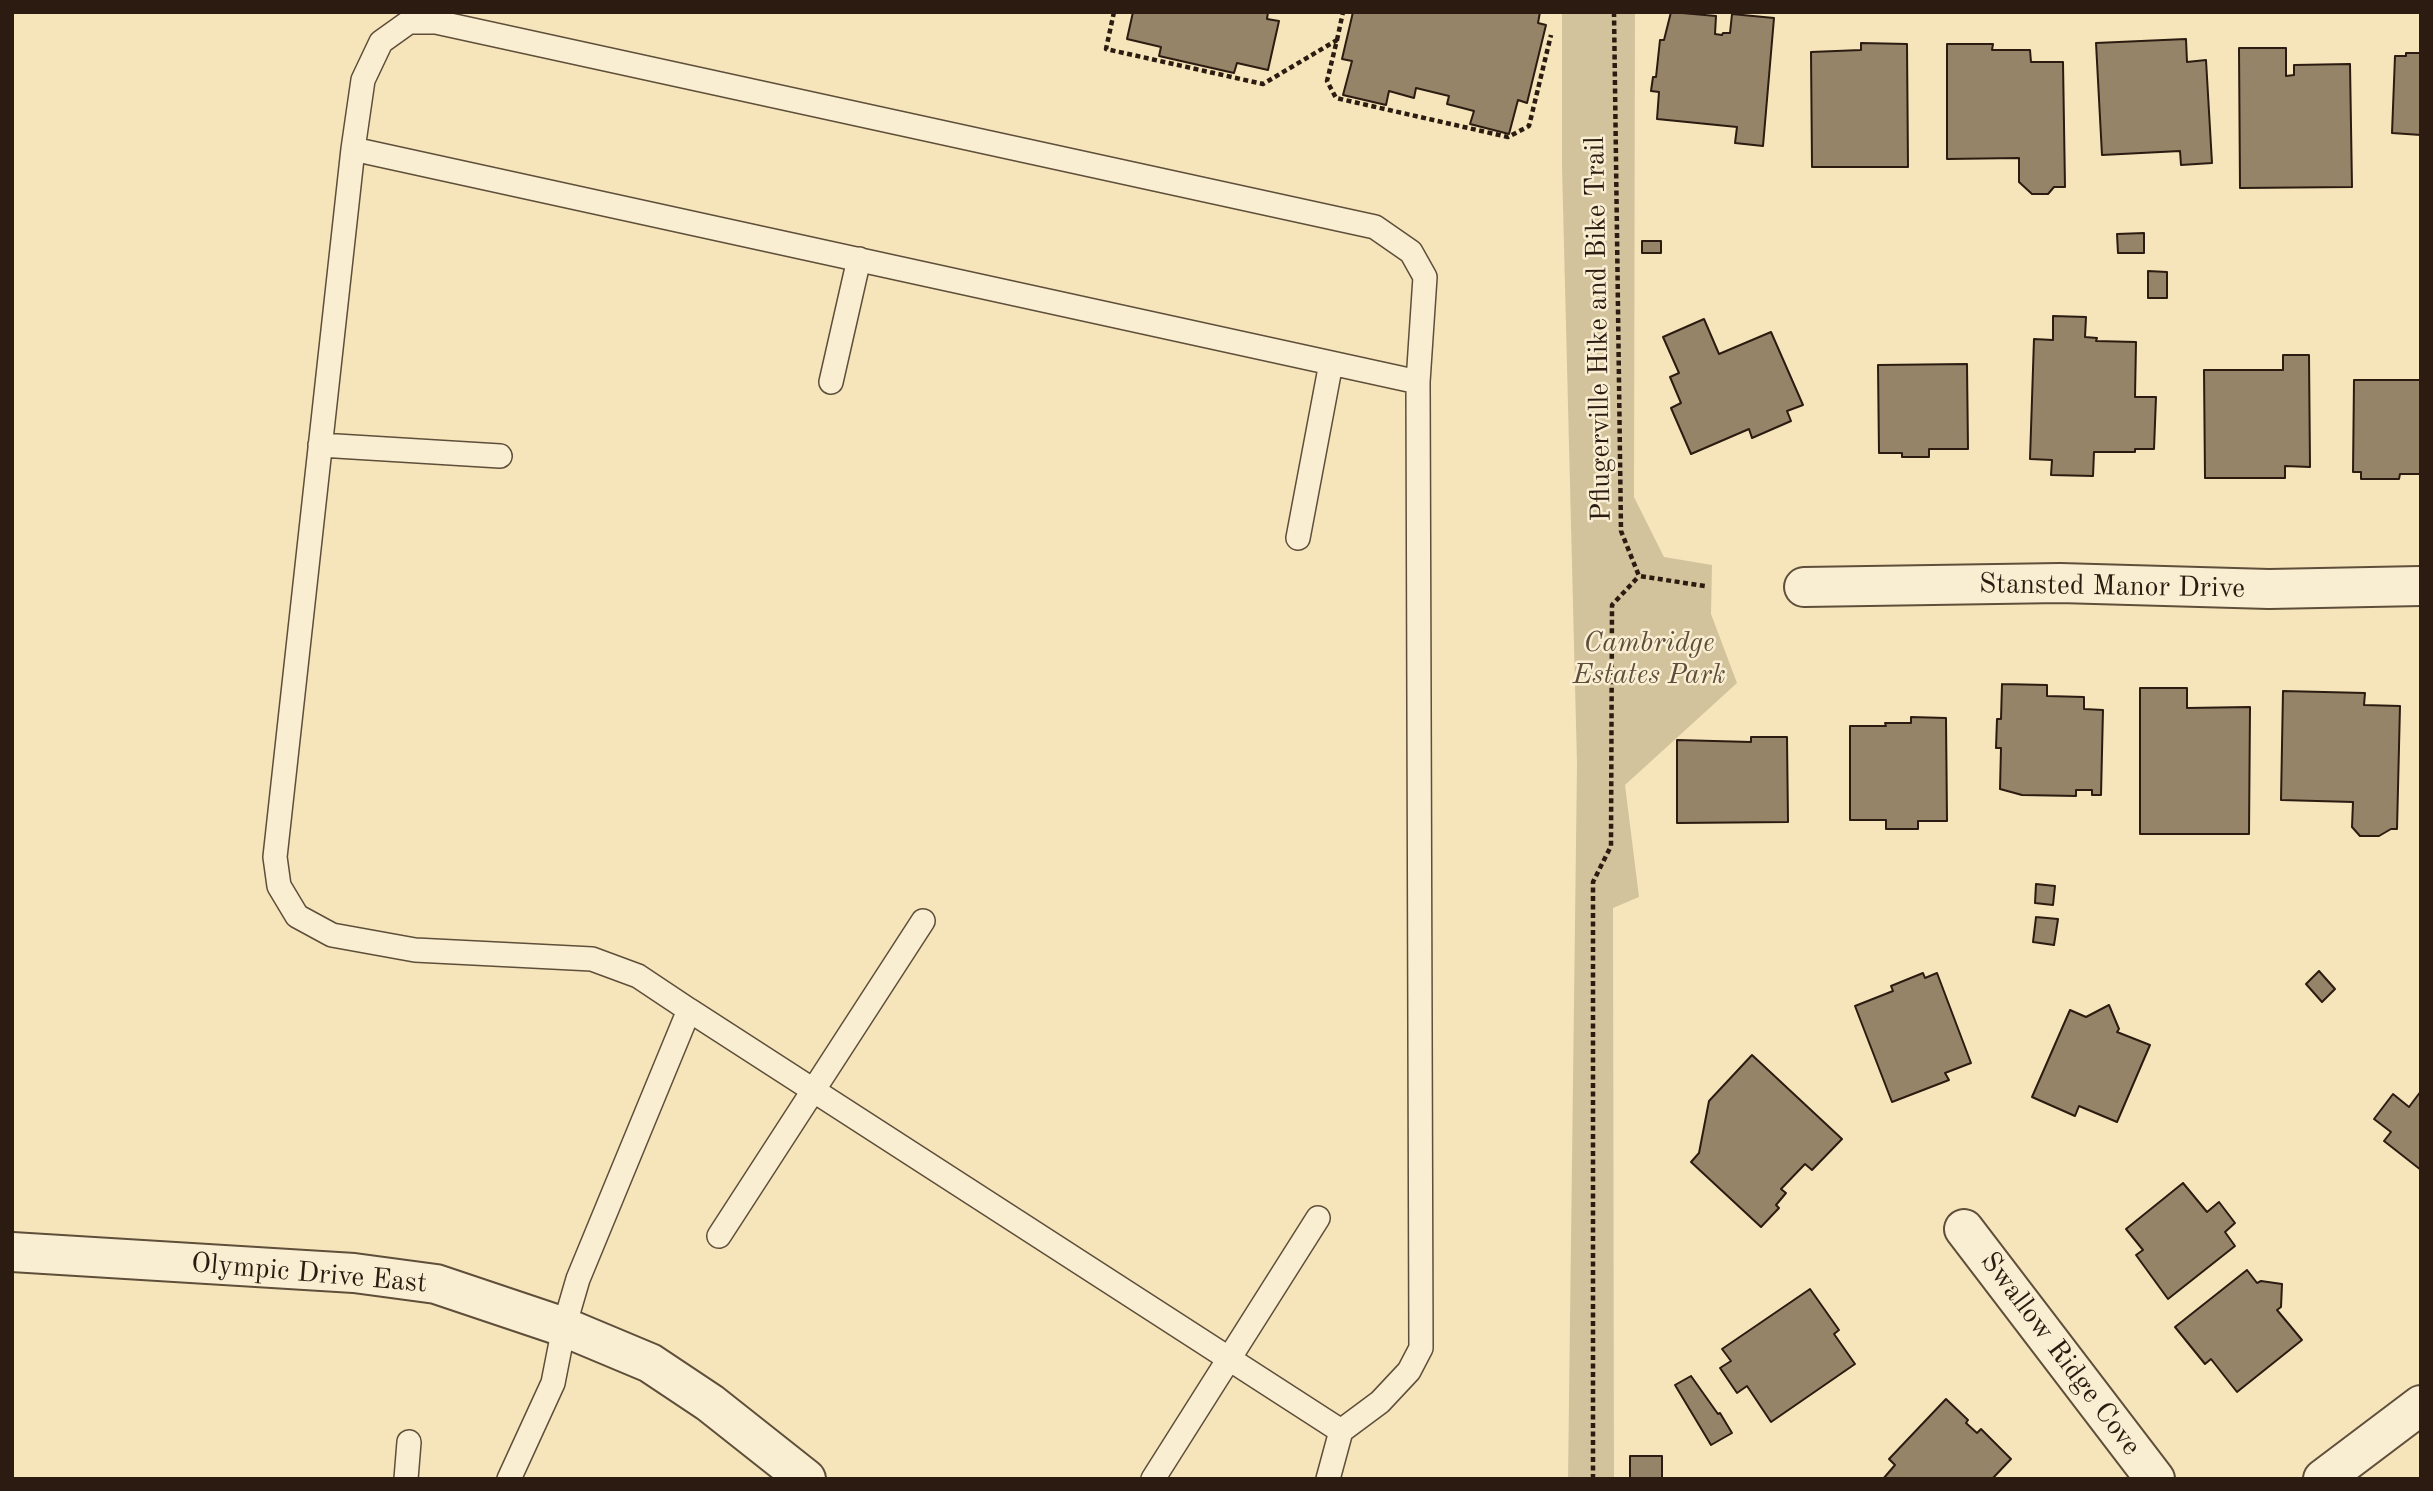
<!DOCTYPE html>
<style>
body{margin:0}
#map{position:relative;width:2433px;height:1491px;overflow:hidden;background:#f6e5ba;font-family:"Old Standard TT",serif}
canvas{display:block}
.frame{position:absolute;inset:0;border:14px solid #2b1b10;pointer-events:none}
</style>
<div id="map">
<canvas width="2433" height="1491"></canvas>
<div class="frame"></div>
</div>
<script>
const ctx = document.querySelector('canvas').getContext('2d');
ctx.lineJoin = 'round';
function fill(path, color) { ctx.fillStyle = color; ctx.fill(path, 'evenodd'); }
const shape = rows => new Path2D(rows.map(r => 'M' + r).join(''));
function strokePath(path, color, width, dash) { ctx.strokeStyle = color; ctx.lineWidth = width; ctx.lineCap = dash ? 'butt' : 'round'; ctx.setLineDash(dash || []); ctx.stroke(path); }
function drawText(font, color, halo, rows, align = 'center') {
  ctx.font = font + ' "Old Standard TT",serif'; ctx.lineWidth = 5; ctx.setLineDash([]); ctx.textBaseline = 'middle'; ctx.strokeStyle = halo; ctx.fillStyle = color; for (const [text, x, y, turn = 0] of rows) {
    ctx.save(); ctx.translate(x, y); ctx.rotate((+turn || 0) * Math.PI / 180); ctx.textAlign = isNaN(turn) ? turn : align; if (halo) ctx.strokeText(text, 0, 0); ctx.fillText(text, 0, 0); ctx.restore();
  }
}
fill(shape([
 [1562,12,1635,12,1634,497,1664,557,1712,565,1711,614,1737,683,1625,785,1639,897,1613,908,1614,1479,1568,1479,1577,764,1562,166]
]), '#d3c39d');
const building = shape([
 [1133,12,1268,12,1267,19,1279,21,1268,70,1237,63,1234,73,1159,56,1161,47,1127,39,1133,12],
 [1353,12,1540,12,1538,23,1546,25,1527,103,1518,100,1509,134,1470,124,1474,111,1447,104,1449,96,1416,88,1414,98,1389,91,1386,105,1343,95,1352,61,1342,59,1353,12],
 [1671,12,1716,16,1715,34,1722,35,1723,33,1730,33,1732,14,1774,18,1763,146,1735,143,1737,127,1657,119,1659,92,1651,91,1653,77,1656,77,1660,40,1664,40,1671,12],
 [2186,39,2187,62,2206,60,2212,163,2181,165,2180,151,2102,155,2096,43,2186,39],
 [1861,43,1907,44,1908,167,1812,167,1811,52,1861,50,1861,43],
 [1947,44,1993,44,1992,50,2030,50,2031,62,2063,62,2065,187,2054,187,2048,194,2032,194,2019,182,2019,158,1947,159,1947,44],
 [2239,48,2286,48,2286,76,2294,75,2294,65,2350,64,2352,187,2240,188,2239,48],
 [2406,53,2421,53,2421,135,2392,133,2395,56,2406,56,2406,53],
 [2144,233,2144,253,2118,253,2117,234,2144,233],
 [1642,241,1661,241,1661,253,1642,253,1642,241],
 [2148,271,2167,272,2167,298,2148,298,2148,271],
 [2053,316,2086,317,2085,337,2097,338,2096,341,2136,342,2135,397,2156,397,2154,449,2135,449,2135,452,2094,452,2093,476,2051,475,2052,460,2030,459,2034,339,2053,340,2053,316],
 [1704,319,1719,354,1771,332,1803,405,1787,411,1791,421,1752,438,1749,429,1691,454,1671,408,1681,403,1670,377,1679,373,1663,337,1704,319],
 [2283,355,2309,355,2310,467,2285,466,2285,478,2205,478,2204,370,2283,370,2283,355],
 [1967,364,1968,449,1929,449,1929,457,1902,457,1902,453,1879,453,1878,365,1967,364],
 [2354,380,2421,380,2421,474,2400,474,2399,479,2361,479,2361,472,2353,472,2354,380],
 [2002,684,2047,685,2047,696,2084,697,2084,709,2103,710,2101,795,2092,795,2092,790,2076,790,2076,796,2022,795,2000,789,2001,748,1996,748,1997,719,2001,719,2002,684],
 [2140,688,2187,688,2187,708,2250,707,2249,834,2140,834,2140,688],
 [2283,691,2365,693,2364,705,2400,706,2397,829,2391,829,2379,836,2360,836,2352,827,2353,802,2281,800,2283,691],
 [1911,717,1946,718,1947,821,1918,821,1918,829,1886,829,1886,820,1850,820,1850,726,1886,726,1885,723,1911,723,1911,717],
 [1751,737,1787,737,1788,822,1677,823,1677,740,1751,742,1751,737],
 [2036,884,2055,886,2053,905,2035,903,2036,884],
 [2036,917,2058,919,2054,945,2033,942,2036,917],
 [2319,971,2335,989,2322,1002,2306,984,2319,971],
 [1923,973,1925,978,1937,973,1971,1063,1945,1073,1949,1080,1892,1102,1855,1006,1893,991,1891,986,1923,973],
 [2109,1005,2119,1029,2117,1032,2150,1045,2117,1122,2079,1106,2075,1116,2032,1097,2070,1010,2086,1017,2109,1005],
 [1752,1055,1842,1139,1812,1170,1805,1164,1781,1189,1786,1193,1776,1205,1779,1208,1761,1227,1691,1162,1699,1153,1709,1101,1752,1055],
 [2421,1091,2421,1170,2384,1141,2391,1132,2374,1119,2393,1094,2409,1107,2421,1091],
 [2183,1183,2207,1212,2219,1202,2235,1223,2225,1232,2235,1246,2168,1299,2136,1255,2143,1250,2126,1229,2183,1183],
 [2247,1270,2257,1283,2261,1281,2282,1284,2281,1307,2277,1310,2302,1340,2237,1392,2211,1359,2205,1364,2175,1327,2247,1270],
 [1810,1289,1839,1330,1834,1334,1855,1364,1771,1422,1747,1386,1737,1393,1720,1368,1731,1361,1722,1349,1810,1289],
 [1691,1376,1718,1414,1720,1413,1732,1433,1711,1445,1675,1385,1691,1376],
 [1946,1399,1968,1420,1966,1423,1977,1433,1981,1429,2011,1459,1992,1479,1883,1479,1895,1465,1889,1459,1946,1399],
 [1630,1456,1662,1456,1662,1479,1630,1479,1630,1456]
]);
fill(building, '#958468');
strokePath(building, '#2b1b10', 2);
const service = shape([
 [353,149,363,80,381,42,409,22,436,22,1375,227,1411,252,1425,277,1418,382],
 [831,382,859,259],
 [320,445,500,456],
 [1298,538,1331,363],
 [689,1010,638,976,592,959,415,950,332,935,297,916,279,886,275,857,353,149,1418,382,1421,1348,1409,1371,1380,1402,1341,1431],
 [719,1236,923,921],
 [406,1479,409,1442],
 [509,1479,553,1383,564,1327,578,1279,689,1010,1341,1431,1328,1479],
 [1153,1479,1318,1218]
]);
const minor = shape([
 [1804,587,2060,583,2269,589,2421,586],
 [1964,1229,2155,1479],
 [12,1252,354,1273,436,1284,564,1327,650,1363,710,1403,806,1479],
 [2323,1479,2421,1405]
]);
strokePath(service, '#5e4e3a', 26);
strokePath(minor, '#5e4e3a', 42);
strokePath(shape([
 [1114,12,1106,49,1263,84,1337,40,1327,81,1336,98,1508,137,1529,126,1551,35],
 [1614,12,1621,531,1639,576,1705,586],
 [1337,40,1343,12],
 [1593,1479,1593,882,1611,846,1612,605,1639,576]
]), '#2b1b10', 4.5, [5, 3.5]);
strokePath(service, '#f9eed2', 23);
strokePath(minor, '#f9eed2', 38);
drawText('28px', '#2b1b10', '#f9eed2', [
 ["Pflugerville Hike and Bike Trail",1599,329,-91],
 ["Stansted Manor Drive",2112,587,1],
 ["Olympic Drive East",309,1274,5],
 ["Swallow Ridge Cove",2060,1354,53]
]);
drawText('italic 28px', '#5d4d3a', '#f9eed2', [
 ["Cambridge",1649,644],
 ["Estates Park",1649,676]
]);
</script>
